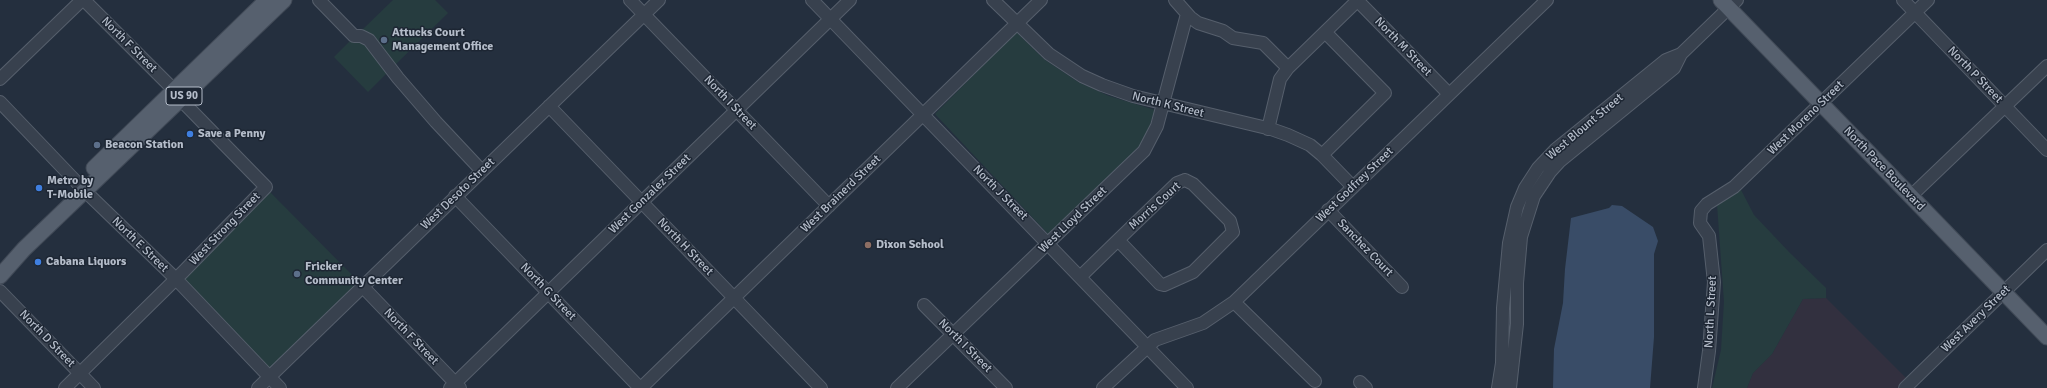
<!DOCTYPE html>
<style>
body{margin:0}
canvas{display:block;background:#242f3e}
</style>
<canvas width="2047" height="388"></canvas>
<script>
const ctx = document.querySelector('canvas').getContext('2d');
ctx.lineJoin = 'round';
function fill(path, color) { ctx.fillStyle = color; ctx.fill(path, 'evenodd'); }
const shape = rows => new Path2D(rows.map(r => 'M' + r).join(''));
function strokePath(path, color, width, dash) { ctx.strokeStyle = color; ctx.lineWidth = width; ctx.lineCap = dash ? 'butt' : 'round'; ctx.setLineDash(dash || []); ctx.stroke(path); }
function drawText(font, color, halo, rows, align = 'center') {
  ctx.font = font + ' Signika,sans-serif'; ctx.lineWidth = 3; ctx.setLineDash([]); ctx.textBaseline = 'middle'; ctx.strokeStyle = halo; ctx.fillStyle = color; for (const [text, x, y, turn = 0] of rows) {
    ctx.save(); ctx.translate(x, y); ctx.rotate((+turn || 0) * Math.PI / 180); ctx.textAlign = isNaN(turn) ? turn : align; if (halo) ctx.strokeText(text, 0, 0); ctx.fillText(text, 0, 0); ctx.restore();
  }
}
fill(shape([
 [1826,298,1907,379,1898,388,1747,388,1753,373,1772,354,1803,299]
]), '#32303f');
fill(shape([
 [393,0,435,0,448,13,394,66,361,31],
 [1016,32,1045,60,1078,82,1109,96,1155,110,1143,144,1049,235,935,114],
 [352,39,366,43,388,72,368,92,334,57],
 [1740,188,1754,215,1789,252,1826,288,1826,298,1803,299,1772,354,1753,373,1747,388,1712,388,1721,350,1724,302,1717,204],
 [269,191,359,282,269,371,182,280]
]), '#263c3f');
fill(shape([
 [1612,205,1622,206,1653,227,1658,241,1654,254,1654,337,1650,388,1553,388,1554,349,1563,303,1565,269,1571,218,1609,208]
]), '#394c67');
const minor = shape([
 [84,0,174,90],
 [319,0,354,36,361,36,369,40,398,78,436,122,482,171],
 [630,0,829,206],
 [812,0,1187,388],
 [993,0,1049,54,1082,76,1102,85,1133,96,1271,129,1288,135,1310,145,1322,155,1353,187],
 [1175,0,1190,17,1198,23,1223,31,1233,38,1263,43,1288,68],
 [1357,0,1449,94],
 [1903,0,2047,150],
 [0,79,82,0],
 [0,102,85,191,176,279,280,388],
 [549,106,821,388],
 [1268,129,1280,79,1288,68,1358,0],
 [1322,155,1385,93,1325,32],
 [1185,180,1193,184,1230,221,1233,232,1193,272,1164,285,1160,284,1118,240,1177,183,1185,180],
 [455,196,640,388],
 [1911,196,2047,66],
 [1328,210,1402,287],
 [1080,277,1118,240],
 [362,286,460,388],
 [0,291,94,388],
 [1234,302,1315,381],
 [924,305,1006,388],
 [1360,382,1366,388],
 [65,388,183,272,266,187,180,99],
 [258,388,659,0],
 [450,388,850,0],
 [641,388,1041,0],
 [897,388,1144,151,1157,126,1187,14],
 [1103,388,1155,340,1203,323,1234,302,1547,0],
 [1498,388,1502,363,1503,308,1509,243,1517,207,1525,188,1538,168,1555,150,1666,60,1681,54],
 [1510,388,1517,324,1517,283,1521,237,1534,196,1550,172,1560,161,1674,68,1681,54,1737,0],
 [1704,388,1709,351,1714,282,1709,236,1700,223,1701,211,1707,204,1734,187,1928,0],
 [1905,388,2047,250]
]);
const major = shape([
 [1721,0,2047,337],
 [94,168,267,0],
 [0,276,24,249,284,0]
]);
strokePath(minor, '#565f6c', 14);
strokePath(major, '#414a57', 17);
strokePath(minor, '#38414e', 12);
strokePath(major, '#56606e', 15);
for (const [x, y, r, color] of [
 [384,40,4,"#5c6f8a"],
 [190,134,4,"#3f7fe0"],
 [97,145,4,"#5c6f8a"],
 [39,188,4,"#3f7fe0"],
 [868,245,4,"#8d6e63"],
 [38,262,4,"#3f7fe0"],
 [297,274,4,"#5c6f8a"]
]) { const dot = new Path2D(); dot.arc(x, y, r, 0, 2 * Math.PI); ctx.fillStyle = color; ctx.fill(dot); strokePath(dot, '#1d2633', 1.5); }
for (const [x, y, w] of [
 [184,96,36]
]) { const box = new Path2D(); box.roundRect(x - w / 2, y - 9, w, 18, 3); ctx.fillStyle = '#1d2633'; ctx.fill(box); strokePath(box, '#b4bcc9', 1); }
drawText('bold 11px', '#b4bcc9', null, [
 ["US 90",184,96]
]);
drawText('bold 12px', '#b4bcc9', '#1d2633', [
 ["Attucks Court",392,33],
 ["Management Office",392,47],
 ["Save a Penny",198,134],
 ["Beacon Station",105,145],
 ["Metro by",47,181],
 ["T-Mobile",47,195],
 ["Dixon School",876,245],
 ["Cabana Liquors",46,262],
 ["Fricker",305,267],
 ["Community Center",305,281]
], 'left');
drawText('12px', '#b4bcc9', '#1d2633', [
 ["North F Street",129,45,45],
 ["North M Street",1403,47,46],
 ["North P Street",1975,75,46],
 ["North I Street",730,103,46],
 ["North K Street",1168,105,14],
 ["West Moreno Street",1806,118,-44],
 ["West Blount Street",1585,127,-40],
 ["North Pace Boulevard",1884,169,46],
 ["West Godfrey Street",1355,185,-44],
 ["North J Street",1000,193,45],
 ["West Desoto Street",458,194,-44],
 ["West Gonzalez Street",650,194,-44],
 ["West Brainerd Street",841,194,-44],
 ["Morris Court",1155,206,-42],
 ["West Lloyd Street",1073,220,-44],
 ["West Strong Street",225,229,-46],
 ["North E Street",140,245,44],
 ["North H Street",685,247,46],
 ["Sanchez Court",1365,248,46],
 ["North G Street",548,292,46],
 ["North L Street",1711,312,-87],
 ["West Avery Street",1976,319,-44],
 ["North F Street",411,337,46],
 ["North D Street",47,339,46],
 ["North I Street",965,346,45]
]);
</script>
